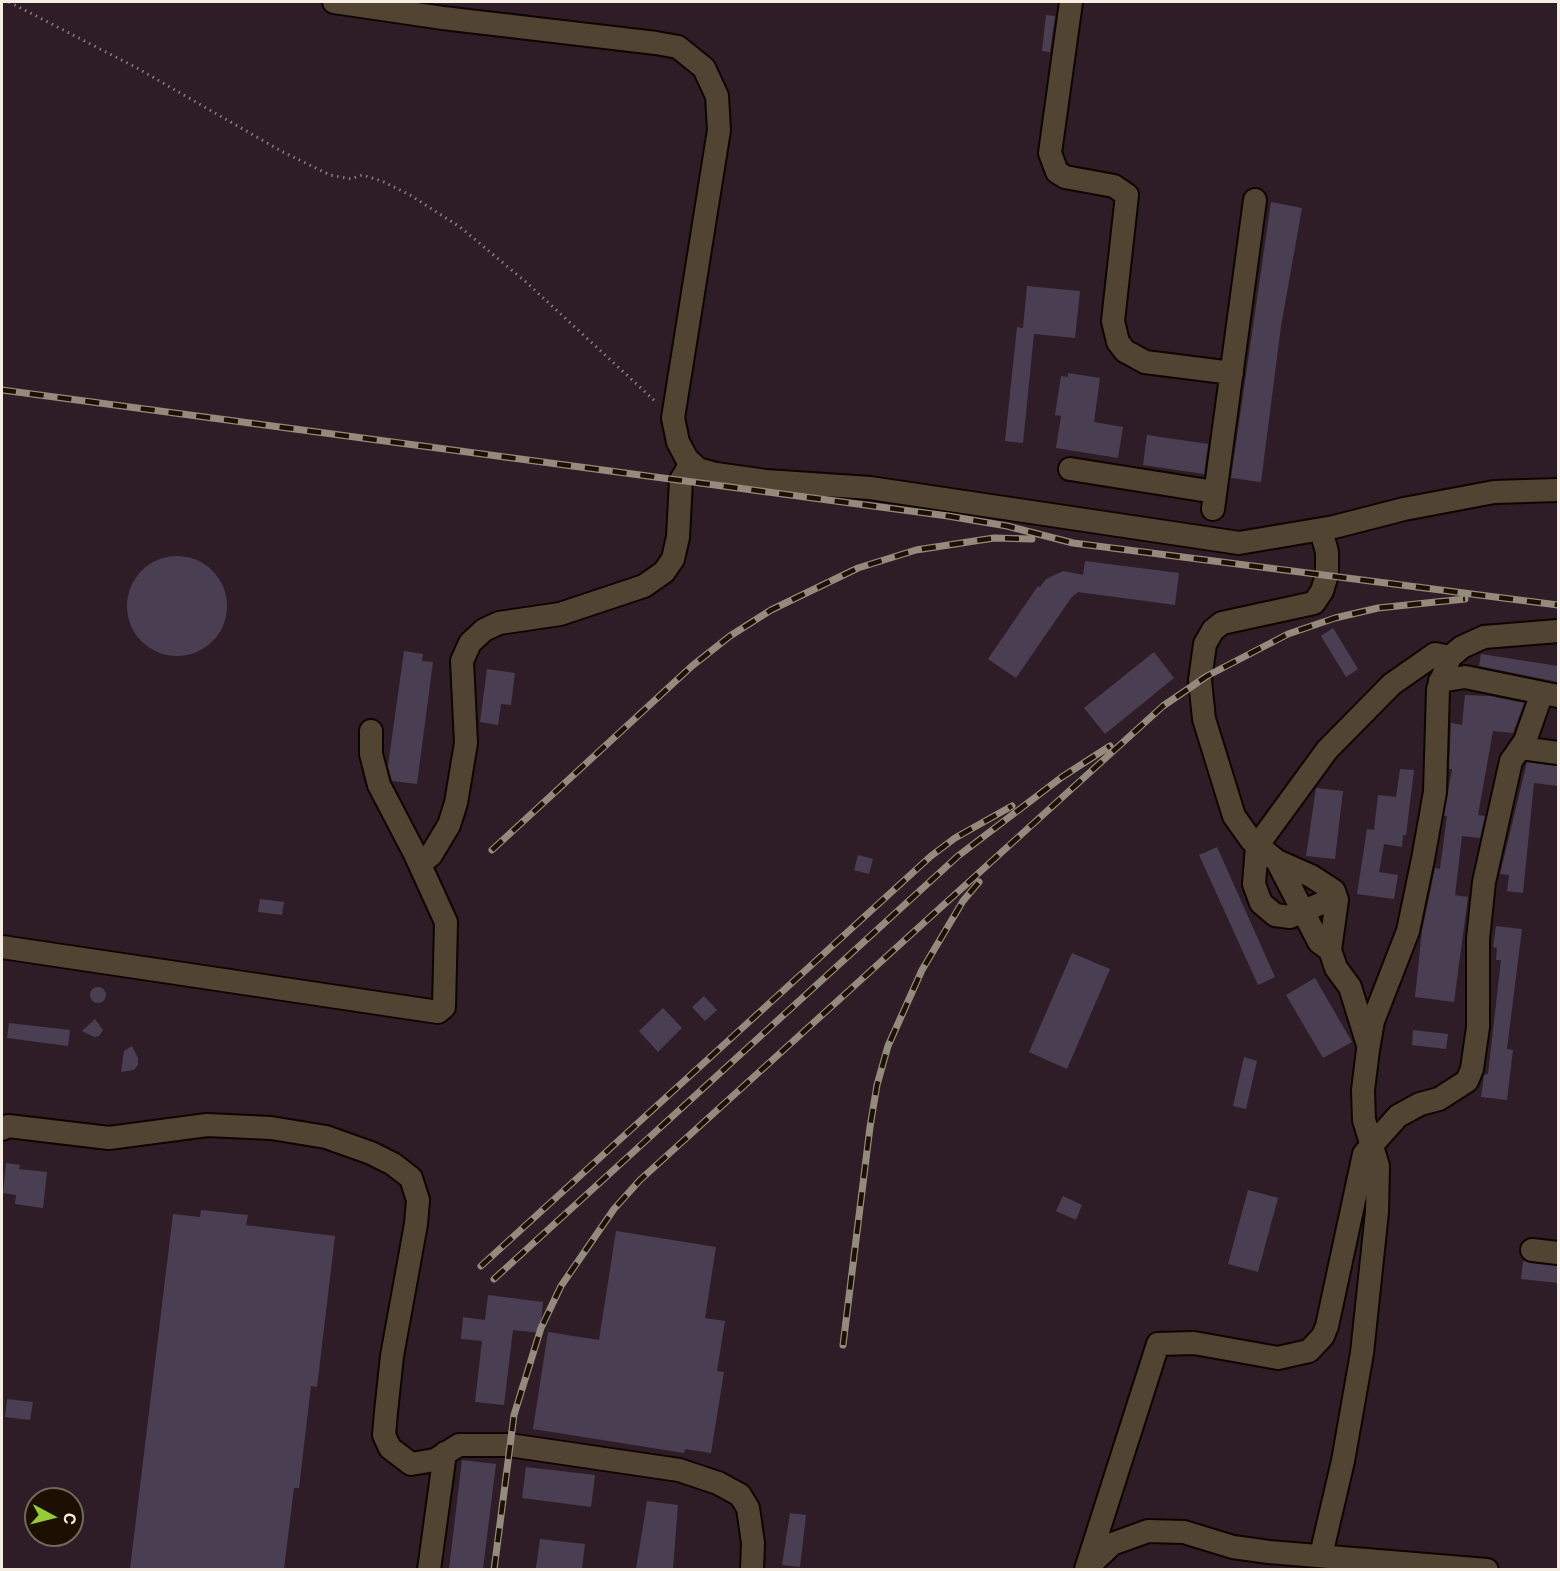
<!DOCTYPE html>
<meta charset="utf-8">
<style>
body{margin:0}
#map{position:relative;width:1560px;height:1571px;overflow:hidden;background:#251909;font-family:Inter,sans-serif}
canvas{display:block}
.frame{position:absolute;inset:0;border:3px solid #f5ede2;pointer-events:none}
.north{position:absolute;left:24px;top:1487px;width:60px;height:60px;box-sizing:border-box;background:#1c1002;border:2px solid #73685c;border-radius:50%;rotate:97deg;font-size:16px;font-weight:700;line-height:24px;text-align:center;color:#f5ede2}
.north::after{content:'';display:block;margin:auto;width:21px;height:27px;background:#96cc39;clip-path:polygon(50% 0,100% 100%,50% 72%,0 100%)}
</style>
<div id="map">
<canvas width="1560" height="1571"></canvas>
<div class="frame"></div>
<div class="north">С</div>
</div>
<script>
const ctx = document.querySelector('canvas').getContext('2d');
ctx.lineJoin = 'round';
function fill(path, color) { ctx.fillStyle = color; ctx.fill(path, 'evenodd'); }
const shape = rows => new Path2D(rows.map(r => 'M' + r).join(''));
function strokePath(path, color, width, dash) { ctx.strokeStyle = color; ctx.lineWidth = width; ctx.lineCap = dash ? 'butt' : 'round'; ctx.setLineDash(dash || []); ctx.stroke(path); }
fill(shape([
 [2,2,1558,2,1558,1569,2,1570],
 [36,1499,72,1499,72,1535,36,1535]
]), '#2e1d26');
fill(shape([
 [1046,15,1055,16,1050,52,1042,51],
 [1271,202,1302,208,1281,326,1261,482,1231,478],
 [1027,286,1080,291,1075,338,1034,334,1023,443,1005,441,1017,327,1023,328],
 [1068,373,1100,378,1094,422,1123,427,1118,458,1056,448,1061,416,1055,415,1061,376,1068,377],
 [1147,435,1208,444,1204,474,1143,465],
 '127 606a50 50 0 1 1 100 0a50 50 0 1 1-100 0Z',
 [1085,561,1179,573,1175,605,1078,592,1071,598,1016,678,988,659,1038,586,1040,587,1046,579,1063,571,1083,575],
 [1333,628,1358,669,1346,677,1321,636],
 [404,651,423,654,422,661,433,662,417,784,392,781,388,766],
 [1154,652,1174,678,1105,734,1084,708],
 [1481,654,1558,666,1558,682,1479,666],
 [487,669,515,673,511,705,501,704,498,725,480,722],
 [1465,695,1490,696,1524,703,1513,733,1493,731,1478,815,1485,816,1480,838,1462,836,1455,895,1468,897,1454,1002,1415,997,1422,931,1435,868,1440,869,1447,816,1444,816,1452,769,1449,769,1451,723,1462,725],
 [1527,762,1558,766,1558,786,1534,783,1523,893,1507,891,1509,875,1500,874],
 [1400,769,1414,770,1406,835,1403,835,1402,847,1384,844,1379,872,1398,875,1394,899,1357,894,1367,829,1374,830,1378,795,1396,797],
 [1316,788,1343,791,1335,859,1306,856],
 [1217,847,1275,977,1258,985,1199,855],
 [858,855,873,859,869,874,854,870],
 [260,899,284,902,282,915,258,912],
 [1496,926,1522,929,1507,1049,1513,1050,1507,1100,1481,1097,1484,1075,1488,1074,1501,960,1496,960,1497,948,1493,947],
 [1072,953,1110,969,1067,1069,1029,1052],
 [1315,978,1352,1042,1323,1058,1286,995],
 '90 995a8 8 0 1 1 16 0a8 8 0 1 1-16 0Z',
 [704,996,717,1010,705,1021,692,1007],
 [663,1008,682,1028,658,1052,639,1031],
 [95,1019,103,1030,99,1036,94,1037,82,1031],
 [9,1023,70,1030,68,1046,7,1038],
 [1413,1030,1448,1034,1446,1049,1412,1045],
 [132,1046,138,1058,138,1065,134,1070,121,1072,124,1051],
 [1244,1057,1257,1061,1246,1109,1233,1106],
 [6,1163,20,1165,19,1169,47,1172,43,1208,15,1204,16,1195,3,1193],
 [1248,1190,1278,1198,1258,1272,1228,1264],
 [1063,1196,1082,1205,1076,1220,1056,1211],
 [201,1210,248,1215,246,1225,335,1236,317,1387,311,1386,299,1488,294,1488,284,1569,130,1569,173,1214,200,1217],
 [616,1231,716,1247,705,1318,725,1321,717,1371,724,1372,711,1453,685,1449,684,1453,533,1429,548,1332,599,1340],
 [1523,1261,1558,1266,1558,1283,1521,1279],
 [488,1295,543,1302,540,1333,513,1330,504,1405,475,1402,482,1341,461,1339,463,1317,485,1320],
 [7,1399,33,1402,30,1420,5,1417],
 [462,1460,496,1464,483,1569,449,1569],
 [526,1467,595,1475,591,1507,522,1498],
 [647,1501,678,1505,673,1569,636,1569],
 [790,1513,806,1515,800,1567,782,1565],
 [540,1539,585,1544,582,1569,536,1568]
]), '#4a3f52');
const minor = shape([
 [334,2,443,18,656,43,678,47,704,68,717,96,719,130,673,418,678,442,687,459,698,469,716,474,766,481,870,488,1239,543,1334,527,1404,509,1494,492,1558,490],
 [1071,2,1050,153,1057,172,1065,177,1114,186,1127,195,1113,321,1118,342,1125,351,1145,362,1232,373],
 [1070,469,1215,492],
 [1213,509,1255,200],
 [1321,530,1327,552,1327,575,1322,591,1314,603,1222,623,1213,630,1205,644,1200,680,1204,719,1234,816,1251,840,1277,861,1311,876,1334,891,1337,900,1330,950,1336,968,1350,987,1368,1045],
 [1440,681,1465,677,1558,696],
 [1521,748,1558,753],
 [1277,861,1319,942,1330,950],
 [420,864,431,855,449,825,456,803,466,743,462,661,470,643,484,630,499,623,560,614,644,586,664,572,673,559,678,537,681,480,691,463],
 [1336,897,1290,917,1275,915,1261,903,1254,884,1257,846,1327,750,1392,684,1435,654,1450,657],
 [2,947,438,1012,444,1007,446,922,415,854,379,785,371,754,371,731],
 [2,1129,8,1126,109,1138,207,1125,271,1128,326,1137,371,1153,393,1164,411,1178,418,1200,416,1224,392,1356,386,1412,384,1435,390,1448,411,1464,435,1460,459,1445,509,1445,679,1470,718,1483,740,1495,748,1508,753,1543,752,1570],
 [1532,1250,1558,1253],
 [1321,1555,1343,1461,1362,1353,1377,1212,1378,1166,1364,1120,1363,1090,1368,1050,1373,1021,1408,931,1423,859,1435,792,1438,689,1450,657,1462,647,1484,637,1558,631],
 [1091,1564,1112,1544,1148,1531,1184,1532,1233,1547,1269,1552,1487,1570],
 [1086,1569,1158,1344,1194,1343,1278,1358,1309,1351,1323,1336,1327,1326,1364,1154,1398,1116,1420,1104,1439,1099,1467,1081,1472,1069,1478,1027,1478,939,1484,882,1511,761,1525,741,1542,693],
 [429,1570,445,1453]
]);
strokePath(minor, '#0e0400', 26);
strokePath(shape([
 [9,2,137,68,281,151,330,175,351,179,362,175,382,181,410,195,460,227,526,282,656,402]
]), '#887e71', 3, [1.5, 4.5]);
strokePath(minor, '#524432', 22);
const rail = shape([
 [2,390,948,516,1007,526,1073,543,1558,605],
 [492,850,692,666,730,636,771,610,858,568,916,550,994,538,1032,539],
 [481,1266,931,856,955,838,1012,806],
 [494,1279,958,856,1062,777,1110,746],
 [843,1345,870,1127,877,1085,888,1046,922,970,963,901,979,882],
 [494,1570,514,1415,541,1328,561,1286,614,1209,640,1180,1163,706,1207,676,1288,634,1335,618,1378,608,1465,599]
]);
strokePath(rail, '#948a7d', 7);
strokePath(rail, '#1c1002', 4.5, [14]);
</script>
